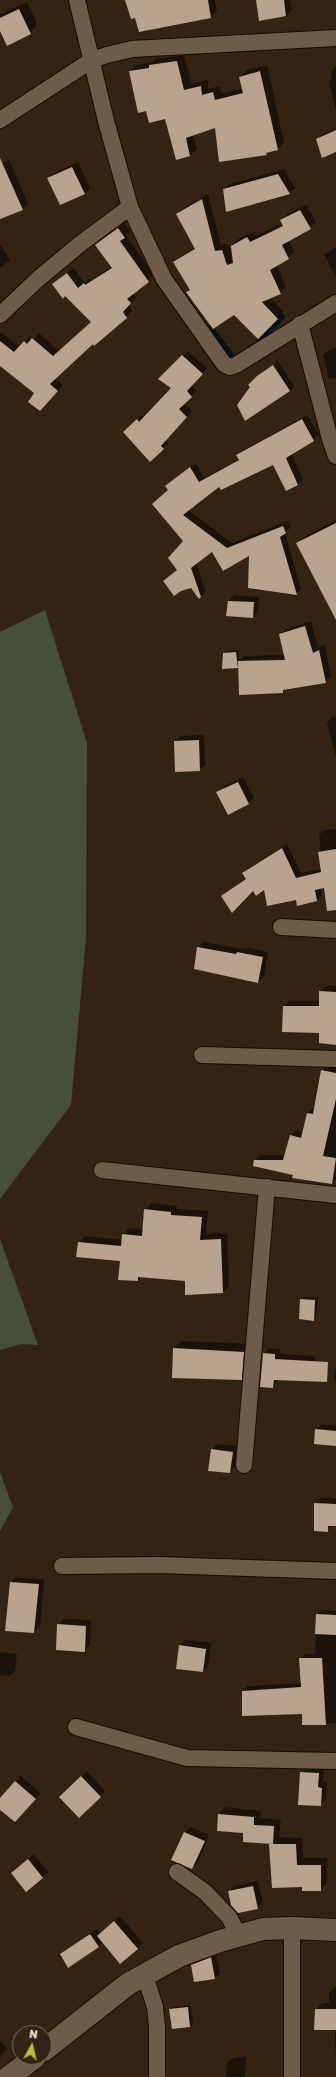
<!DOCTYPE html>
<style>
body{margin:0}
#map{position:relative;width:336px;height:2077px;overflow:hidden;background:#332312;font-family:"Golos Text",sans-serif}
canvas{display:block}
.north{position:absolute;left:12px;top:2025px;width:40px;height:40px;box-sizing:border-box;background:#332312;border:1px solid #7c6e60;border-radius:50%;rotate:8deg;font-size:11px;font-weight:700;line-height:16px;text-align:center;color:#e9ded4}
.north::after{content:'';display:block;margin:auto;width:14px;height:18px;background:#c1bd40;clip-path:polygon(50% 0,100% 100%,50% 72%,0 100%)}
</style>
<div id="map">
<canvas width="336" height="2077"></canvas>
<div class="north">N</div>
</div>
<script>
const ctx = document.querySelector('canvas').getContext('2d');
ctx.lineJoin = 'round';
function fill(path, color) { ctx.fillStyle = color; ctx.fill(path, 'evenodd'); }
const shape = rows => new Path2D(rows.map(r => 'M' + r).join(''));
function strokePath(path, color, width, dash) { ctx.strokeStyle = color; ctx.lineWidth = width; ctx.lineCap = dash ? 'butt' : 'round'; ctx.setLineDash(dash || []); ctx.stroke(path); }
fill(shape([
 [45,610,87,743,86,938,71,1105,0,1199,0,632],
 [0,1239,38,1345,21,1344,0,1350],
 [0,1472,13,1507,0,1531]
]), '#474e36');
fill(shape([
 [126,0,215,0,217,10,210,17,136,17],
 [257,0,290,0,292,10,286,16,259,20],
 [27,2,36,21,36,27,28,35,0,29,0,14],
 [184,55,191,84,208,80,208,89,220,86,222,94,243,88,240,77,247,70,267,65,284,142,278,149,270,151,267,154,220,161,216,126,193,134,197,149,190,155,176,158,166,118,146,110,130,71,137,65,153,62,156,59],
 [336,66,336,111,329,82,332,79,331,71],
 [336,129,336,155,334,152,317,140,321,135],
 [9,160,28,203,23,209,0,218,0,164],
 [78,162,90,188,84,194,48,178,54,173],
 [284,169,295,188,290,193,227,211,224,189,230,184],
 [208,194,221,245,228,244,232,255,232,246,238,239,254,232,256,236,282,223,281,221,287,214,306,205,316,222,310,228,289,240,294,252,288,258,277,265,286,287,280,293,270,298,284,312,258,337,234,313,187,292,190,289,175,262,196,247,177,214,184,208],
 [124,223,130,231,126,235,154,275,133,294,136,297,128,305,132,311,94,344,93,343,55,378,63,385,46,405,35,393,0,365,0,332,20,347,30,336,33,339,39,333,59,351,92,321,53,284,73,268,85,283,90,278,91,280,112,266,96,245],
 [0,244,10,260,0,268],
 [336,247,336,276,324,255],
 [336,348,336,378,329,379,323,355,329,350],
 [188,351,207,368,191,385,197,391,183,403,192,411,166,440,169,443,163,448,125,432,142,415,145,417,172,388,160,379],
 [278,361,294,386,290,391,257,376],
 [307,415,319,435,291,453,303,479,298,484,286,490,273,463,220,486,188,510,232,543,288,521,291,527,285,533,301,589,296,594,250,554,212,551,196,563,206,592,201,597,191,587,164,581,178,569,185,541,169,490,166,486,196,463,204,478,239,459,237,456,242,451],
 [336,520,336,600,298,543,304,537],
 [234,595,259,597,258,612,252,617,227,615,229,601],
 [311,621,318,648,325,645,331,676,325,682,286,689,283,692,240,694,239,665,237,667,224,653,227,651,239,650,239,661,244,656,285,655,280,635,286,629],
 [290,659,290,661,243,662,243,660],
 [332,717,336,717,336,757,327,723],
 [204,735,205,765,199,770,175,742,180,736],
 [243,777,254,798,248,803,220,791,225,786],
 [336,829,336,886,320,888,322,895,317,900,297,899,265,889,222,896,246,878,243,873,248,868,287,844,301,873,322,869,319,835,324,830],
 [204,942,241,949,249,948,268,952,264,977,258,982,195,968,198,947],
 [326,986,336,986,336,1044,284,1006,289,1001,320,1001,320,991],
 [327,1065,336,1067,336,1179,332,1183,294,1174,255,1161,260,1155,285,1155,291,1135,296,1130,303,1132,308,1113,313,1108,315,1108,322,1071],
 [152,1203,177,1206,177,1209,208,1211,206,1234,227,1233,229,1286,223,1292,186,1280,141,1277,138,1280,121,1260,79,1242,85,1236,122,1240,123,1235,129,1228,143,1230,145,1210],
 [304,1297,318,1297,316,1317,313,1319,301,1300],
 [182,1341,251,1344,249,1371,241,1379,174,1348],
 [269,1348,280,1349,280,1354,315,1356,314,1375,279,1379,273,1387,264,1353],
 [336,1365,336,1382,334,1379],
 [322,1424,336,1426,336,1445,316,1430],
 [218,1444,238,1446,235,1467,230,1472,212,1449],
 [321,1498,336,1498,336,1525,333,1525,327,1531,315,1504],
 [17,1577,44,1579,40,1627,34,1632,6,1630,11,1582],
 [322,1610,336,1611,336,1723,303,1724,303,1713,243,1691,247,1686,302,1683,300,1659,305,1654,315,1654,317,1614],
 [64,1619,91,1620,90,1645,84,1651,58,1625],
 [186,1640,211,1643,208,1666,203,1671,180,1645],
 [0,1652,17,1654,15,1671,9,1676,0,1675],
 [307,1767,324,1768,323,1782,327,1782,326,1800,320,1805,301,1773],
 [87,1771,105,1791,79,1816,60,1797],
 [21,1776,41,1793,21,1816,0,1808,0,1799],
 [226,1807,261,1811,260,1818,281,1820,279,1837,302,1838,303,1858,327,1858,327,1883,320,1890,303,1886,270,1844,272,1843,244,1832,219,1814],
 [190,1827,209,1835,198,1862,192,1868,185,1832],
 [34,1854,48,1872,26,1890,12,1873],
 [258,1881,263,1902,258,1908,238,1912,229,1892,234,1886],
 [120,1916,143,1943,137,1948,103,1942,98,1946,61,1954,96,1929,100,1935],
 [216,1953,220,1973,215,1979,195,1981,192,1965,197,1960],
 [335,1987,336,1987,336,2068,335,2029,316,2010,322,2003,329,2003,329,1993],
 [191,2005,193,2023,190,2026,170,2009,173,2007],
 [0,2040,7,2049,0,2057],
 [246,2056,245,2077,226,2077,227,2063,231,2059]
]), '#0007');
strokePath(shape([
 [210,328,231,354],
 [259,341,282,317]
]), '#011320', 5.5);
fill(shape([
 [125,0,208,0,211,18,139,32,135,18,131,19],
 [256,0,284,0,286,16,259,21],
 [19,9,31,34,7,46,0,31,0,18],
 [177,61,184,90,201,86,202,95,213,92,215,100,243,93,239,77,260,71,278,150,266,153,267,155,219,162,215,128,186,138,190,156,176,160,165,119,149,123,146,111,138,113,129,71,149,68,149,65],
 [336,130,336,152,322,158,316,139],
 [0,158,23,210,0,219],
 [72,167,85,194,60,205,47,178],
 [278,174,290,194,226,212,223,189],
 [202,199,215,251,222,250,227,265,233,263,231,246,247,237,250,242,283,226,280,220,300,210,311,229,282,245,289,259,270,270,281,294,262,302,278,319,258,339,234,315,213,329,186,292,190,290,173,262,195,249,176,214],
 [118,228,125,238,120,241,149,282,127,299,131,303,123,312,127,318,94,346,93,344,50,384,58,391,40,411,28,402,34,393,0,366,0,341,14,352,24,341,27,344,32,338,53,356,91,322,65,296,63,299,52,284,67,273,78,288,84,283,85,285,112,268,95,245],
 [182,355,203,374,187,391,192,397,179,409,187,417,161,446,164,449,150,462,123,432,137,419,139,422,171,388,158,379],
 [273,365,290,391,245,421,237,405,250,387,248,385,257,376],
 [302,419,314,441,286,458,298,485,286,491,273,465,221,490,219,487,183,515,227,548,283,526,286,533,280,537,297,595,248,588,249,556,223,571,212,552,191,568,201,597,199,599,191,588,181,591,174,596,163,581,177,570,168,558,183,541,152,504,168,490,165,486,190,467,199,482,239,460,236,455],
 [336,523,336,620,296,543],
 [228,601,254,602,253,618,226,616],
 [305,626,313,653,319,650,326,683,283,690,283,693,239,695,238,661,285,660,279,634],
 [236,652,238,668,222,669,223,653],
 [199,740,200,771,175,772,174,741],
 [238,782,249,804,228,815,216,792],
 [282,848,296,878,321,872,318,852,336,849,336,910,327,911,324,888,315,890,317,901,297,906,296,900,267,906,264,890,256,896,253,891,232,913,221,896,246,879,242,873],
 [197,947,236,954,237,952,263,957,258,983,194,969],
 [319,991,336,992,336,1045,319,1043,319,1033,282,1032,283,1006,319,1006],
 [321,1070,336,1073,336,1099,323,1156,336,1158,332,1184,292,1178,293,1175,253,1166,254,1160,283,1160,290,1135,301,1138,307,1113,313,1114],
 [144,1209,171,1212,171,1215,202,1217,200,1240,221,1239,223,1293,185,1295,185,1281,138,1277,138,1281,118,1280,120,1261,76,1257,78,1242,121,1246,122,1234,142,1236],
 [300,1299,315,1300,314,1321,299,1319],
 [173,1348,244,1352,242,1380,172,1378],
 [263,1353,275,1354,275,1359,328,1362,327,1382,274,1380,273,1388,260,1387],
 [315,1429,336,1431,336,1446,314,1444],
 [211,1449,233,1452,230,1473,208,1471],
 [314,1503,336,1504,336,1526,328,1526,328,1532,314,1531],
 [10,1582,39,1584,34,1633,5,1631],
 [316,1614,336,1615,336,1635,315,1634],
 [57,1624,86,1626,85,1652,56,1650],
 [179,1645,206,1649,203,1672,176,1669],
 [299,1658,322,1658,326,1725,302,1725,302,1714,242,1716,242,1691,301,1687],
 [300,1772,319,1773,318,1787,322,1788,321,1806,298,1805],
 [81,1776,101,1797,79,1818,59,1797],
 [15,1781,36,1799,15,1822,0,1810,0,1798],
 [218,1814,254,1817,254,1825,274,1826,273,1844,296,1844,297,1865,321,1865,321,1891,302,1891,302,1887,272,1888,269,1844,272,1844,243,1842,243,1833,217,1831],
 [184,1832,205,1841,192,1869,171,1860],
 [28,1859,43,1878,26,1892,11,1873],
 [253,1886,258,1909,238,1913,231,1905,228,1891],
 [114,1921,138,1949,120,1964,97,1936],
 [90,1934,99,1947,68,1968,60,1954],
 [211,1957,215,1979,194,1982,191,1965],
 [188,2007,190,2027,172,2029,169,2009],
 [315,2009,336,2009,336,2030,314,2030]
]), '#b8a38f');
const street = shape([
 [77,0,106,121,130,207,164,279,224,364,230,367,236,365,336,303],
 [0,120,92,60,107,55,132,49,336,38],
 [0,315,38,279,80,244,130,207],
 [300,324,330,439,336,456],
 [281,927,336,930],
 [202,1055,336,1059],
 [102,1170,336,1195],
 [244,1465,267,1187],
 [62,1566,160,1565,336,1571],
 [76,1727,187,1758,336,1761],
 [177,1872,205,1892,229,1917,239,1936],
 [145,1976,155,2007,157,2027,157,2077],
 [292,2077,292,1928]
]);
const secondary = shape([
 [44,2050,128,1984,179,1956,220,1941,263,1929,292,1928,336,1930],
 [9,2077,35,2057]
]);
strokePath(street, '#1a0b00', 18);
strokePath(secondary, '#1a0b00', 24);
strokePath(street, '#6e5b49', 16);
strokePath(secondary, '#6e5b49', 22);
</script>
